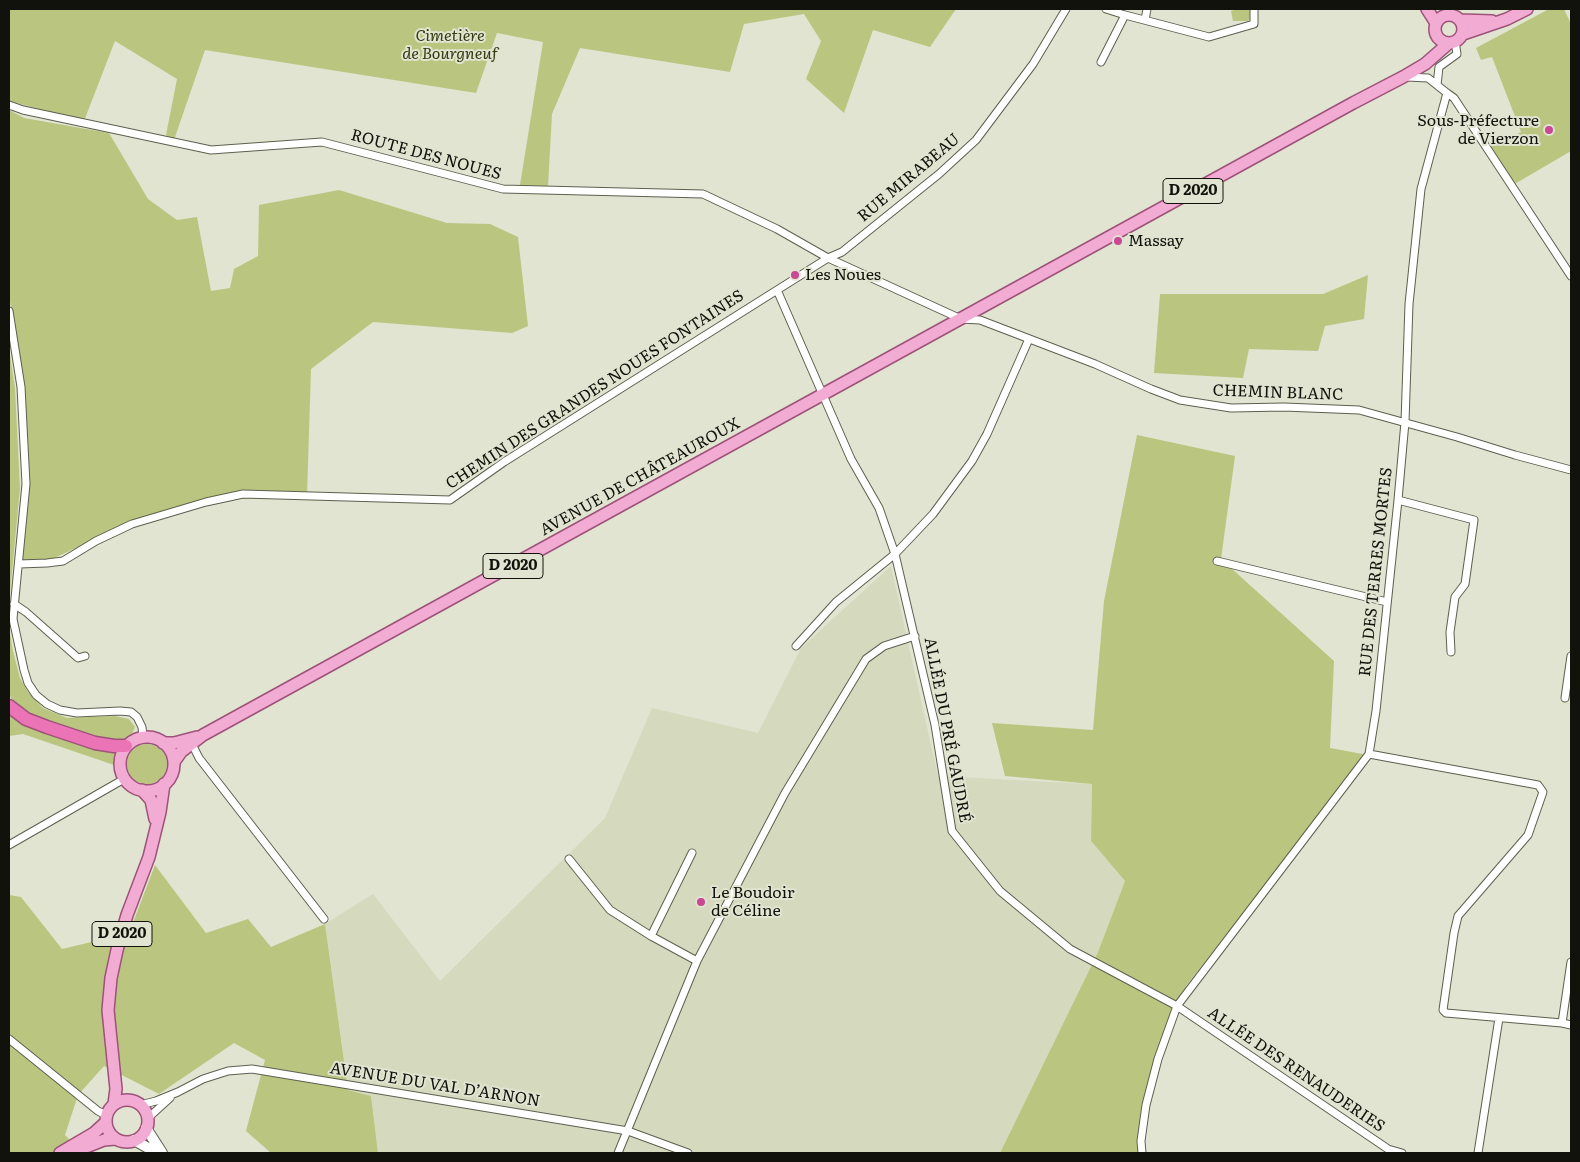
<!DOCTYPE html>
<meta charset="utf-8">
<style>
body{margin:0}
#map{position:relative;width:1580px;height:1162px;overflow:hidden;background:#e0e4d0;font-family:Literata,serif}
canvas{display:block}
.frame{position:absolute;inset:0;border:10px solid #11120b;pointer-events:none}
</style>
<div id="map">
<canvas width="1580" height="1162"></canvas>
<div class="frame"></div>
</div>
<script>
const ctx = document.querySelector('canvas').getContext('2d');
ctx.lineJoin = 'round';
function fill(path, color) { ctx.fillStyle = color; ctx.fill(path, 'evenodd'); }
const shape = rows => new Path2D(rows.map(r => 'M' + r).join(''));
function strokePath(path, color, width, dash) { ctx.strokeStyle = color; ctx.lineWidth = width; ctx.lineCap = dash ? 'butt' : 'round'; ctx.setLineDash(dash || []); ctx.stroke(path); }
function drawText(font, color, halo, rows, align = 'center') {
  ctx.font = font + ' Literata,serif'; ctx.lineWidth = 4; ctx.setLineDash([]); ctx.textBaseline = 'middle'; ctx.strokeStyle = halo; ctx.fillStyle = color; for (const [text, x, y, turn = 0] of rows) {
    ctx.save(); ctx.translate(x, y); ctx.rotate((+turn || 0) * Math.PI / 180); ctx.textAlign = isNaN(turn) ? turn : align; if (halo) ctx.strokeText(text, 0, 0); ctx.fillText(text, 0, 0); ctx.restore();
  }
}
fill(shape([
 [891,566,938,776,1092,784,1091,841,1125,881,1098,952,1000,1153,378,1153,371,1096,348,1090,325,924,373,894,440,981,605,818,652,708,758,733,801,648]
]), '#d5dabf');
fill(shape([
 [9,9,956,9,930,47,873,30,844,113,806,79,821,41,804,14,744,24,730,72,580,48,552,114,548,186,520,185,543,42,497,33,476,93,205,50,174,140,166,135,177,79,115,41,84,121,9,101],
 [1237,9,1252,10,1251,18,1248,21,1233,21,1231,11],
 [1549,9,1564,9,1571,24,1571,151,1513,185,1488,148,1521,132,1492,57,1481,60,1476,48],
 [9,110,24,118,109,133,148,199,177,220,197,217,211,291,230,288,234,269,258,256,259,205,339,190,447,223,490,224,518,237,528,326,512,333,373,322,311,369,307,495,240,499,135,521,52,559,22,565,30,477,22,377,9,295],
 [1368,275,1364,319,1325,326,1318,351,1249,349,1243,378,1154,373,1160,294,1323,294],
 [9,348,15,388,20,488,9,604,10,464],
 [1137,435,1235,456,1221,559,1334,661,1330,748,1368,755,1186,986,1164,1037,1147,1101,1143,1153,1000,1153,1098,952,1125,881,1091,841,1092,784,1005,776,992,723,1093,730,1104,601],
 [9,627,13,651,20,678,28,692,43,708,67,718,115,716,129,719,135,727,132,734,126,739,115,741,95,737,31,715,12,700,9,694],
 [9,713,118,750,114,765,23,734,9,736],
 '127 764a20 20 0 1 1 40 0a20 20 0 1 1-40 0Z',
 [155,865,206,933,248,919,271,947,325,924,348,1090,371,1096,378,1153,271,1153,246,1131,265,1060,234,1043,159,1094,104,1066,78,1095,65,1135,83,1153,9,1153,9,895,21,897,62,949,129,933]
]), '#bac680');
const street = shape([
 [1106,9,1125,15,1209,37,1254,24,1254,9],
 [1145,20,1147,9],
 [1101,62,1125,15],
 [1437,85,1439,67,1457,54,1455,41],
 [1447,93,1454,98,1571,276],
 [9,105,23,110,211,150,322,142,503,189,703,194,777,229,828,258,961,319,980,320,1095,364,1151,389,1180,400,1231,408,1284,407,1359,410,1457,437,1515,455,1571,470],
 [777,290,851,459,879,508,895,554,935,725,952,831,1000,891,1070,949,1177,1006,1388,1149,1402,1153],
 [9,311,21,387,26,484,13,619,24,670,28,683,36,695,47,704,60,710,77,713,120,711,131,712,137,717,142,727,143,737],
 [1398,500,1474,520,1465,584,1455,597,1450,632,1451,652],
 [1217,561,1387,602],
 [19,564,47,563,63,561,96,541,132,524,206,502,243,494,450,500,504,462,828,258,842,252,939,174,976,140,1033,64,1066,9],
 [14,604,26,612,78,658,85,656],
 [796,646,836,602,895,554,933,514,972,461,987,434,1029,339],
 [1565,698,1571,656],
 [191,742,199,758,324,919],
 [1369,754,1538,785,1543,792,1528,835,1458,916,1454,933,1443,1010,1446,1013,1562,1023,1571,962],
 [9,845,124,779],
 [569,859,610,910,651,936,697,961],
 [651,936,692,853],
 [1562,1023,1571,1025],
 [9,1039,98,1111,106,1115],
 [140,1105,156,1101,178,1092,203,1079,228,1071,252,1069,628,1131,688,1153],
 [148,1118,170,1098],
 [618,1153,697,961,785,793,866,659,884,646,915,636],
 [1142,1153,1141,1141,1146,1105,1158,1059,1177,1006,1369,754,1376,711,1398,500,1405,422,1409,304,1421,189,1447,93,1428,78,1407,77],
 [1478,1153,1499,1018]
]);
const secondary = shape([
 [146,1128,162,1153],
 [134,1140,157,1153]
]);
const primary = shape([
 [1427,9,1436,23],
 '1435 29a14 14 0 1 1 28 0a14 14 0 1 1-28 0Z',
 [1460,20,1492,21],
 [1463,34,1507,19,1527,9],
 '120 764a27 27 0 1 1 54 0a27 27 0 1 1-54 0Z',
 [163,743,174,743,197,737],
 [174,762,181,752,203,735,1353,103,1403,77,1425,64,1449,43],
 [142,790,151,800,155,819],
 '106 1121a21 21 0 1 1 42 0a21 21 0 1 1-42 0Z',
 [114,1104,116,1089,108,1010,111,978,117,950,127,915,149,857,160,812,164,784],
 [60,1153,94,1133,105,1123],
 [71,1153,104,1140,115,1139]
]);
const highway = shape([
 [9,706,26,719,47,727,95,743,114,746,126,746]
]);
strokePath(street, '#5c604f', 9);
strokePath(secondary, '#5c604f', 12);
strokePath(primary, '#9e527a', 14);
strokePath(highway, '#9e527a', 15);
strokePath(street, '#fff', 7);
strokePath(secondary, '#fff', 10);
strokePath(primary, '#f2acd3', 11);
strokePath(highway, '#ea74b5', 12);
for (const [x, y, r, color] of [
 [1549,130,5,"#c84893"],
 [1118,241,5,"#c84893"],
 [795,275,5,"#c84893"],
 [701,902,5,"#c84893"]
]) { const dot = new Path2D(); dot.arc(x, y, r, 0, 2 * Math.PI); ctx.fillStyle = color; ctx.fill(dot); strokePath(dot, '#e0e4d0', 2); }
for (const [x, y, w] of [
 [1193,191,60],
 [513,566,60],
 [122,934,60]
]) { const box = new Path2D(); box.roundRect(x - w / 2, y - 12.5, w, 25, 4); ctx.fillStyle = '#e0e4d0'; ctx.fill(box); strokePath(box, '#11120b', 1); }
drawText('bold 15px', '#11120b', null, [
 ["D 2020",1193,191],
 ["D 2020",513,566],
 ["D 2020",122,934]
]);
drawText('italic 16px', '#343a12', '#e0e4d0', [
 ["Cimetière",450,36],
 ["de Bourgneuf",450,54]
]);
drawText('16px', '#11120b', '#e0e4d0', [
 ["Sous-Préfecture",1539,121,"right"],
 ["de Vierzon",1539,139,"right"],
 ["Massay",1128,241],
 ["Les Noues",805,275],
 ["Le Boudoir",711,893],
 ["de Céline",711,911]
], 'left');
drawText('16px', '#11120b', '#e0e4d0', [
 ["ROUTE DES NOUES",426,155,15],
 ["RUE MIRABEAU",909,178,-40],
 ["CHEMIN DES GRANDES NOUES FONTAINES",595,390,-33],
 ["CHEMIN BLANC",1278,393,2],
 ["AVENUE DE CHÂTEAUROUX",640,477,-29],
 ["RUE DES TERRES MORTES",1376,572,-84],
 ["ALLÉE DU PRÉ GAUDRÉ",947,730,79],
 ["ALLÉE DES RENAUDERIES",1296,1070,34],
 ["AVENUE DU VAL D’ARNON",435,1085,9]
]);
</script>
